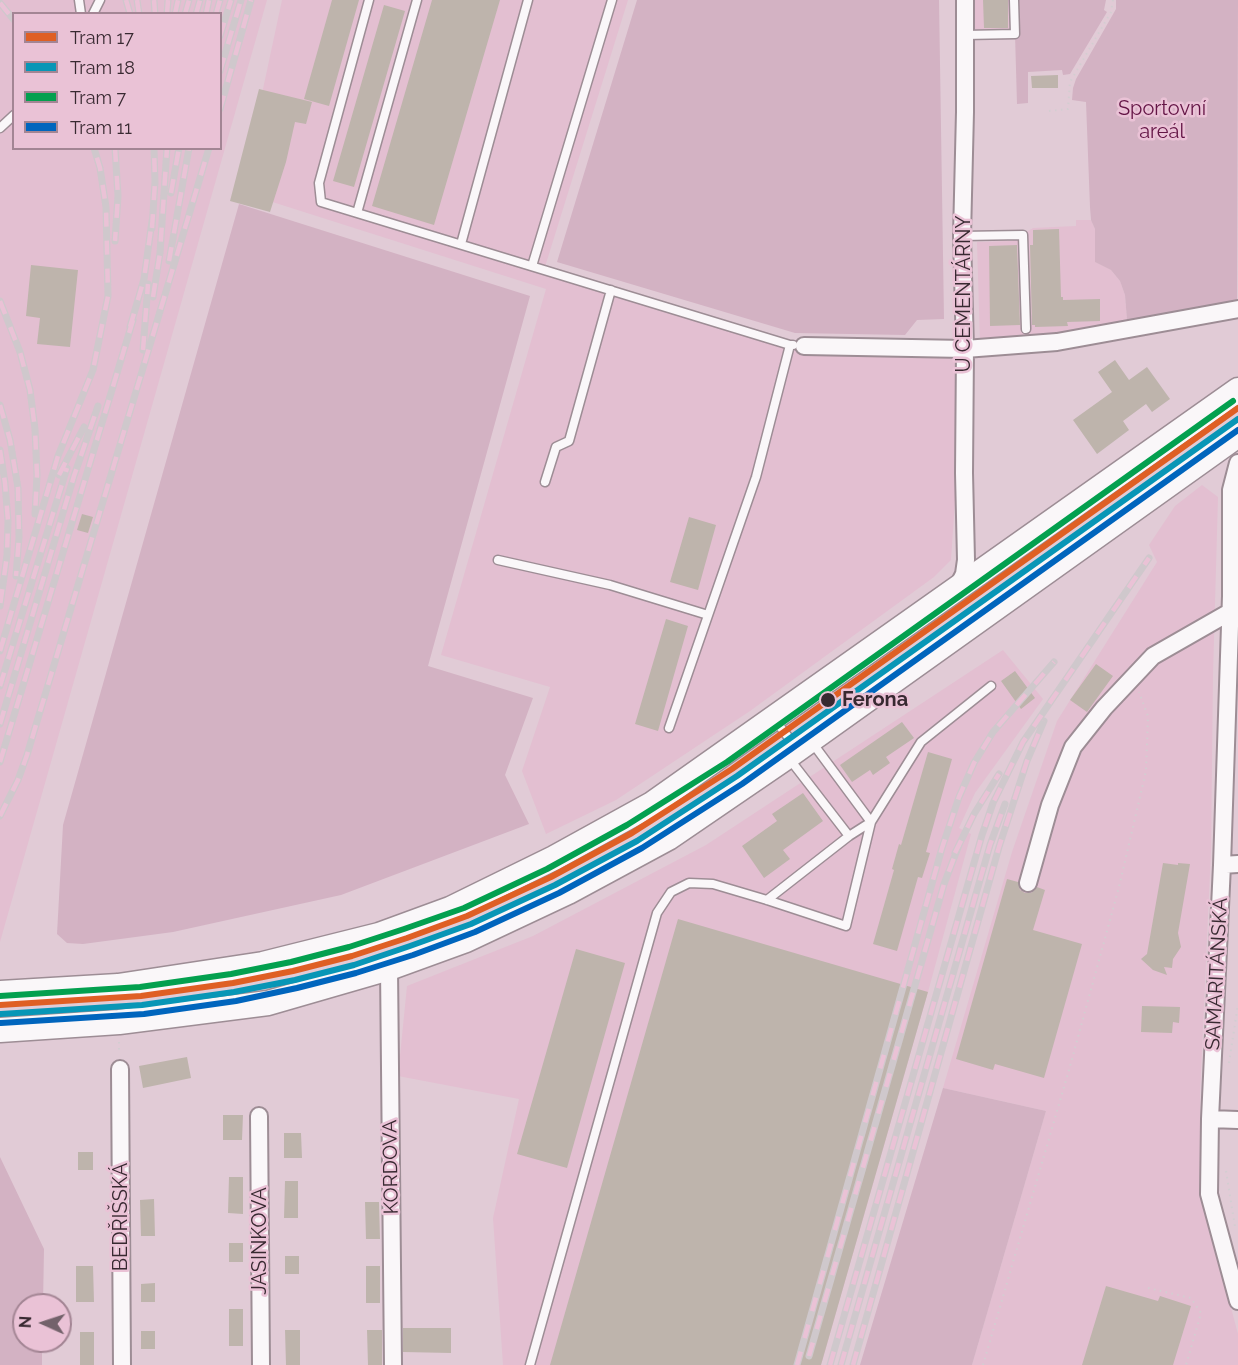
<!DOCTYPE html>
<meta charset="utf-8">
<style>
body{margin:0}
#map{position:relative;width:1238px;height:1365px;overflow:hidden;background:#e1cbd6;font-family:Raleway,sans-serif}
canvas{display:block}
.legend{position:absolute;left:12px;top:12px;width:210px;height:138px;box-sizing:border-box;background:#eac2d6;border:2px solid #a38594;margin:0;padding:8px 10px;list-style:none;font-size:18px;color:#382931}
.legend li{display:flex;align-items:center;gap:12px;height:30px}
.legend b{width:30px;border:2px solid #a38594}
.north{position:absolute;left:12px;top:1293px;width:60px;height:60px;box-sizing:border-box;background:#eac2d6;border:2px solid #a38594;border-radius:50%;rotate:273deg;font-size:16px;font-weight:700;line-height:24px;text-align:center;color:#382931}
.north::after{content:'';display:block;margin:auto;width:21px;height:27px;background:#73626b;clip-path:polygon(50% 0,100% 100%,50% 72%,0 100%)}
</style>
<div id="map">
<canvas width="1238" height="1365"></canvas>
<ul class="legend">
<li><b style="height:8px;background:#df5f24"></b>Tram 17</li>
<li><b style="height:8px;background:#0896b6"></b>Tram 18</li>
<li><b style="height:8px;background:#03a04f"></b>Tram 7</li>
<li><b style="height:8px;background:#0065bd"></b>Tram 11</li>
</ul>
<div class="north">N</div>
</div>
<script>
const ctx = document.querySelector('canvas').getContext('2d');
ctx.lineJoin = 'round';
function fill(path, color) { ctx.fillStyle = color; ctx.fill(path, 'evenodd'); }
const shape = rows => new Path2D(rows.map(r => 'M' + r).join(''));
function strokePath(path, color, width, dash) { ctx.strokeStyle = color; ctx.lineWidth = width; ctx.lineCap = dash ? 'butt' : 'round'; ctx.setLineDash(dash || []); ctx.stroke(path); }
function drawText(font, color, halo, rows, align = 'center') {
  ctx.font = font + ' Raleway,sans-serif'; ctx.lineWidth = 5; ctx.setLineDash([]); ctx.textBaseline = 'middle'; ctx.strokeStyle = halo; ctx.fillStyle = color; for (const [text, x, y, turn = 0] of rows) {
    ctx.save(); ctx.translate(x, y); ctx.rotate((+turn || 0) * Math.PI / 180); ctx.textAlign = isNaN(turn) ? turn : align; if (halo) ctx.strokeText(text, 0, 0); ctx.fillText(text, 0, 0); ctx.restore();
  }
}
fill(shape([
 [0,0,267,0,0,942],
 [14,14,220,14,220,148,14,148],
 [282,0,628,0,544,270,777,341,965,349,951,560,934,577,750,711,616,800,546,834,522,771,550,687,441,655,546,289,241,192],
 [965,0,1018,0,1015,34,965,35],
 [1076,220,1091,220,1095,229,1095,262,1111,270,1120,281,1125,295,1127,320,1045,335,980,342,977,242,1012,241,1033,228,1076,226],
 [1202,485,1218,497,1213,674,1211,851,1200,1093,1201,1195,1238,1334,1238,1365,972,1365,1046,1111,943,1088,1012,852,1057,721,1157,562,1149,545,1175,506],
 [1003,650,1043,699,975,793,959,828,971,834,928,992,821,1365,503,1365,493,1218,519,1099,398,1076,407,986,533,936,706,845]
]), '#e3bfd1');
fill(shape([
 [637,0,939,0,944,319,917,320,905,335,795,333,557,262],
 [1018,0,1106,0,1104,10,1107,12,1070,74,1063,75,1062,70,1028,72,1028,103,1017,104,1015,34],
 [1116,0,1238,0,1237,300,1127,320,1125,295,1120,281,1111,270,1095,262,1095,229,1091,220,1090,207,1086,102,1072,100,1073,88,1076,79,1116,9],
 [239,204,530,296,428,666,533,698,505,775,529,824,341,895,173,932,83,944,67,943,57,934,63,825],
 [943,1088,1046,1111,972,1365,860,1365],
 [0,1157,44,1249,43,1305,24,1305,24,1341,42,1341,42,1365,0,1365]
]), '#d3b2c3');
fill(shape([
 [332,0,359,0,329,106,304,99],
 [432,0,500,0,434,225,372,206],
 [983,0,1008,0,1008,28,984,28],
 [384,5,405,11,354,187,333,181],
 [1058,75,1058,88,1032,88,1031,76],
 [259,89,312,102,306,124,295,122,286,162,270,212,230,201],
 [1059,229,1061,297,1063,297,1063,300,1100,299,1100,321,1067,322,1068,326,1035,327,1035,325,1032,325,1030,245,1033,245,1033,230],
 [1017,245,1020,325,990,326,989,246],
 [31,265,78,270,70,347,37,344,40,318,26,316],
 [1115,360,1129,380,1147,367,1170,399,1152,412,1146,404,1123,421,1129,430,1097,454,1073,420,1112,392,1098,372],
 [82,514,93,517,88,533,77,530],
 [689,517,716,525,698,590,670,582],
 [666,619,688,626,658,731,635,724],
 [1096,664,1113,676,1087,712,1070,700],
 [1015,671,1035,698,1021,709,1001,681],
 [902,722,914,738,886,757,890,763,873,775,870,770,852,782,840,765],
 [928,752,952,759,926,852,930,853,922,878,918,877,897,951,873,944,894,870,892,869,899,844,901,845],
 [803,793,823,821,783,850,790,859,764,878,742,846,777,821,772,814],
 [1163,863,1178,865,1178,863,1190,864,1178,933,1181,947,1173,959,1172,968,1164,967,1167,975,1153,970,1141,959,1147,954],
 [1007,879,1018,882,1020,890,1025,893,1031,893,1037,887,1045,890,1033,930,1082,944,1044,1078,995,1064,993,1070,956,1059],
 [678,919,928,992,821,1365,550,1365],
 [576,949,625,963,567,1168,517,1154],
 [1142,1006,1180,1007,1179,1023,1173,1022,1172,1033,1141,1032],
 [187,1057,191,1078,143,1088,139,1066],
 [223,1115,243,1115,242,1140,223,1140],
 [284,1133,301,1133,302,1158,284,1158],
 [78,1152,93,1152,93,1170,78,1170],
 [229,1177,243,1177,243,1214,228,1213],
 [285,1181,298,1181,298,1218,284,1218],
 [154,1199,155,1236,141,1236,140,1200],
 [365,1202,379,1202,380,1239,366,1239],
 [229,1243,243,1243,243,1262,229,1262],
 [285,1256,299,1256,299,1274,285,1274],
 [76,1266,93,1266,94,1302,76,1302],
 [366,1266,380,1266,380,1303,366,1303],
 [155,1283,155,1302,141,1302,141,1284],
 [1106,1286,1158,1301,1160,1296,1191,1306,1173,1365,1082,1365],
 [229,1309,243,1309,243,1346,229,1346],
 [403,1328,451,1328,451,1353,403,1352],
 [285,1330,300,1330,300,1365,286,1365],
 [367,1330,382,1330,382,1365,368,1365],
 [141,1331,155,1331,155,1349,141,1349],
 [80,1332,94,1332,94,1365,80,1365]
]), '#beb4ac');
const lane = shape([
 [79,0,81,14],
 [369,0,319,183,321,202,790,345],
 [93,14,100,0],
 [965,35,1015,34,1014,0],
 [0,128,14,115],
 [357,213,417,0],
 [962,236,1023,235,1026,329],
 [461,244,528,0],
 [532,266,612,0],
 [545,482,556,447,569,441,611,290],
 [498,560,610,585,708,615],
 [774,719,796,747],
 [669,728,756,477,790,345,793,345],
 [811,741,871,822,849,836],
 [767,900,849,836,788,757],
 [530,1365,657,913,671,892,689,883,713,884,767,900,846,926,871,822,921,742,991,686]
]);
const street = shape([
 [804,346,965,349,1057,342,1238,309],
 [1238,463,1231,490,1231,596,1222,865,1210,1119,1209,1194,1238,1301],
 [958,586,964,574,966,560,964,473,965,349,962,236,965,112,965,0],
 [1222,865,1238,864],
 [1028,883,1050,805,1073,747,1104,708,1153,656,1230,612],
 [389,968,393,1365],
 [120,1069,122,1365],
 [259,1116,261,1365],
 [1210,1119,1238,1120]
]);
const secondary = shape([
 [0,993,118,986,263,964,379,935,450,909,554,858,652,804,1238,390],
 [0,1030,119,1022,268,1003,389,968,466,940,568,892,668,838,788,756,1238,435]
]);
strokePath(lane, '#9d8d95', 11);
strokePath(street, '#9d8d95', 20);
strokePath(secondary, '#9d8d95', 27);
strokePath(shape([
 [1049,111,1068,109,1070,82,1111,12,1113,0],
 [119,1042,119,1054],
 [1229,1063,1238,1004],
 [1226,1171,1235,1227],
 [1148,1288,1191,1298,1201,1313,1186,1365],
 [983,1365,1069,1070,1119,887,1146,771,1148,716,1139,692]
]), '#d3ced1', 2, [1.5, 4.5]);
strokePath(lane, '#faf7f9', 8);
strokePath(street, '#faf7f9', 16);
strokePath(secondary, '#faf7f9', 24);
const rail = shape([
 [126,0,130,14],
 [137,0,139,14],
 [154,0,155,14],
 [0,3,14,20],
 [167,14,168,0],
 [175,14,178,0],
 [185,14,189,0],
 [196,14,200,0],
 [206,14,209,0],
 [216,14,220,0],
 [220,36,231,0],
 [220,71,241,0],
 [220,109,251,0],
 [115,148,118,196,115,241],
 [171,193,179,148],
 [152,228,155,182,154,148],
 [169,261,189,148],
 [153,297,160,253,167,148],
 [0,301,20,352,30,390,35,429,37,475,35,514],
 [130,327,144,279,152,221],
 [143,350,148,284],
 [0,405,10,440,18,488,19,537,16,576],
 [0,450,5,483,8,521,7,555,0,606],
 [59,475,84,427],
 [22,577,58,456,93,370,108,296,106,207,100,168,94,148],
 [0,651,24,570],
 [0,686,67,468],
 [0,724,74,476,98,406],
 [0,762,133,320],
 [0,816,18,780,27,755,209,148],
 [955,853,974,814,999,774],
 [809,1356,944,884,959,845],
 [797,1365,942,848,959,797,974,763,993,732,1054,662],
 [830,1365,982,835,993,803,1023,742,1149,558],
 [841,1365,990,845,1005,804],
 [853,1365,999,847,1027,761,1044,721]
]);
strokePath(rail, '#cfc8cc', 7);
strokePath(rail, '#eac2d6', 4.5, [14]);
strokePath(shape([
 [0,1005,141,996,233,983,293,971,352,956,407,938,467,916,551,877,632,833,732,769,1238,408]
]), '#df5f24', 6);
strokePath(shape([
 [1,1014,142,1005,234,992,295,980,354,965,410,946,471,924,555,885,637,841,737,776,1238,419]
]), '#0896b6', 6);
strokePath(shape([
 [0,996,140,987,231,974,291,962,349,947,404,929,464,908,547,869,627,825,727,762,1233,401]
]), '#03a04f', 6);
strokePath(shape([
 [1,1023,144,1014,236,1001,297,988,356,973,413,955,475,932,559,893,642,848,742,784,1238,430]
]), '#0065bd', 6);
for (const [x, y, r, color] of [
 [828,700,8,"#382931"]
]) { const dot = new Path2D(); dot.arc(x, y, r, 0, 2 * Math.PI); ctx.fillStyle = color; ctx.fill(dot); strokePath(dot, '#eac2d6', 2); }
drawText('20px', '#631445', '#eac2d6', [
 ["Sportovní",1162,109],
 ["areál",1162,132]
]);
drawText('20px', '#382931', '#eac2d6', [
 ["U CEMENTÁRNY",964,294,-90],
 ["SAMARITÁNSKÁ",1217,974,-87],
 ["KORDOVA",391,1167,-91],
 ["BEDŘIŠSKÁ",121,1217,-90],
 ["JASINKOVA",260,1241,-90]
]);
drawText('bold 20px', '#382931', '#eac2d6', [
 ["Ferona",842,700]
], 'left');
</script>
